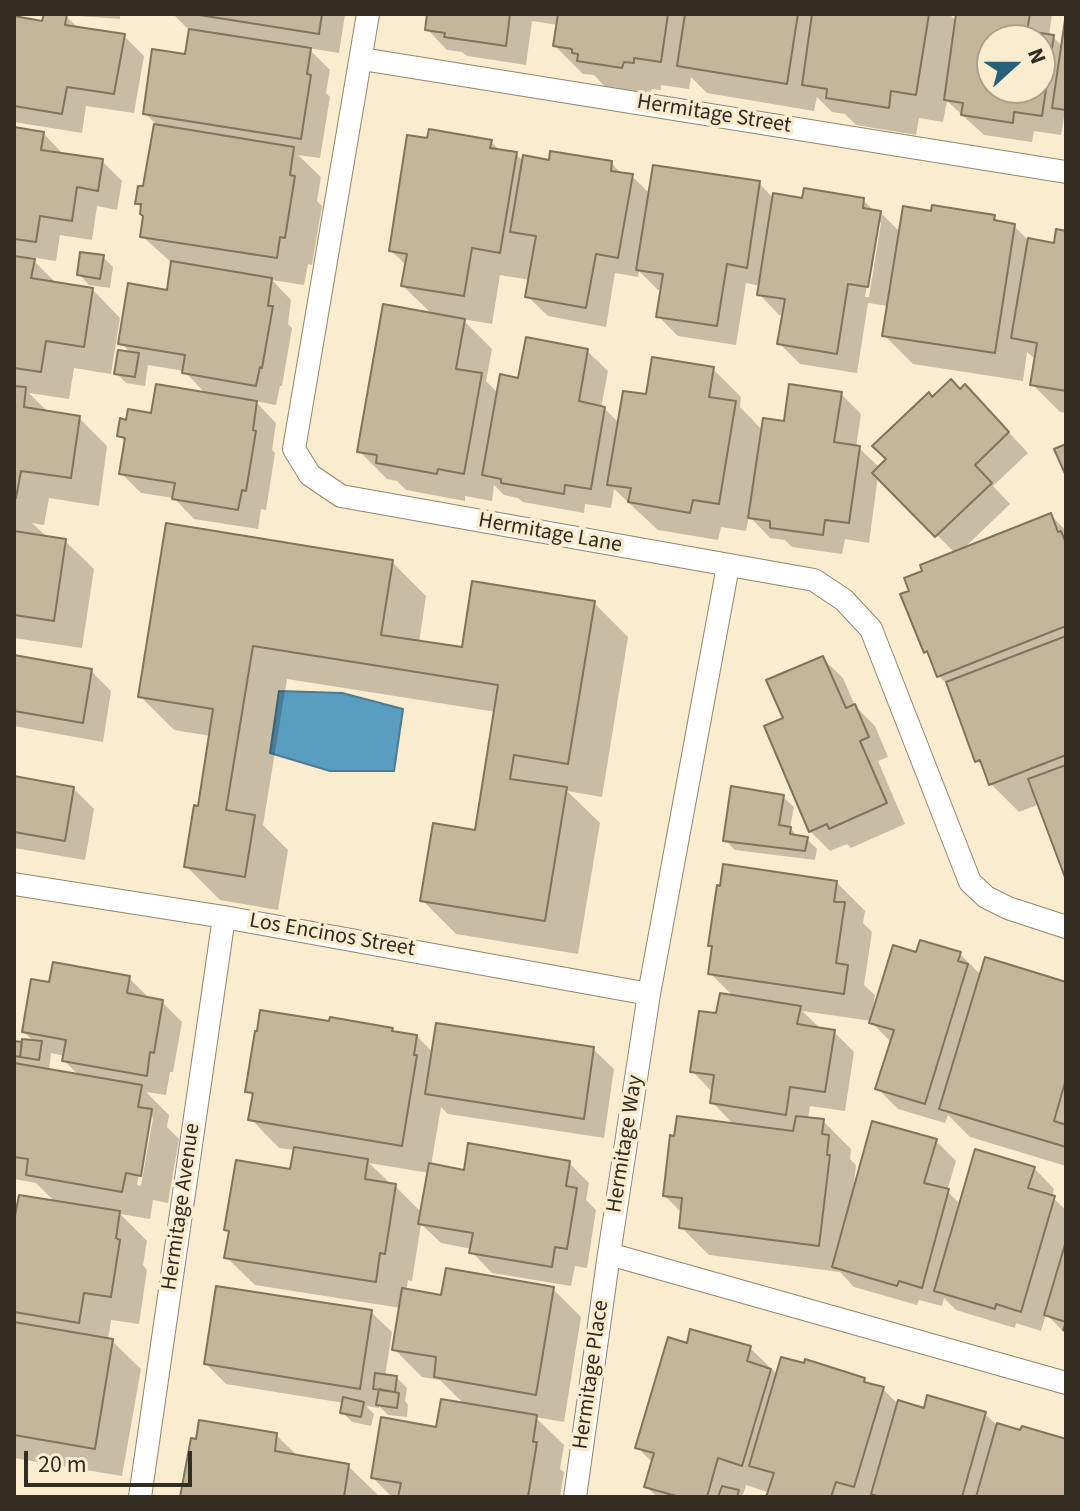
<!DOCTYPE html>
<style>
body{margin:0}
#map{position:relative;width:1080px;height:1511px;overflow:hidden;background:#faeccf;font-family:"Source Sans 3",sans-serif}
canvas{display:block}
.frame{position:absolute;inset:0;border:16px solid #322c21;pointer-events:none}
.north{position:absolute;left:976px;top:24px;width:80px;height:80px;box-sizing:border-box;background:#faeccf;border:2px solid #aa9f89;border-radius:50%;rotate:69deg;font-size:22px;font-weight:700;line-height:32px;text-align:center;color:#322c21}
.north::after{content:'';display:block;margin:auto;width:28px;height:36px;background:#27607a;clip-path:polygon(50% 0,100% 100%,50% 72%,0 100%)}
.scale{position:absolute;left:24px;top:1451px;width:168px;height:36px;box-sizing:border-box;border:4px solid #322c21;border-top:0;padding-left:10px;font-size:24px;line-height:28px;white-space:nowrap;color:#322c21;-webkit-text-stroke:6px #faeccf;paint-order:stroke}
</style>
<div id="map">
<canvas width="1080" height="1511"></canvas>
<div class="frame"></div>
<div class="north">N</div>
<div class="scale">20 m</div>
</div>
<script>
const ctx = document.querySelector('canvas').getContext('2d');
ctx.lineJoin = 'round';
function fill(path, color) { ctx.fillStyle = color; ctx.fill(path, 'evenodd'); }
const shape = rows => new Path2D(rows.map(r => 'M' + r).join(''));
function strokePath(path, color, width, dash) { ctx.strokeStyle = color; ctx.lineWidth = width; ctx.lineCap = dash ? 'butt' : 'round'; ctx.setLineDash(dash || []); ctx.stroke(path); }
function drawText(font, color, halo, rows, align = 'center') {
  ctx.font = font + ' "Source Sans 3",sans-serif'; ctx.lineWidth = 7; ctx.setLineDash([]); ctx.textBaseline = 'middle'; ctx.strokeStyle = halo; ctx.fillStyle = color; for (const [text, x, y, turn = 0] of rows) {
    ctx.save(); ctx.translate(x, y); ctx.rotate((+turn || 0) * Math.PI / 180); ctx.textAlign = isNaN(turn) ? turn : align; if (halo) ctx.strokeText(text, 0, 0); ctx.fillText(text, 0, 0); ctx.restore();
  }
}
const water = shape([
 [279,691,342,693,403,709,394,771,330,771,270,753,279,691]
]);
fill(water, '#599ec0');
strokePath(water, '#4d7c90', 2);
fill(shape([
 [46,14,120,14,120,19,65,15,79,29,124,36,144,56,134,113,86,106,82,133,14,122,14,18,44,23],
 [173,14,345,14,339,53,308,48,330,70,326,93,330,97,320,158,298,155,321,177,317,201,322,206,312,265,308,264,304,285,272,280,291,300,288,324,292,328,282,386,280,386,276,405,255,401,276,423,272,450,275,453,266,510,261,509,258,529,194,519,174,498,141,493,121,473,126,443,119,435,128,422,152,415,206,394,184,371,148,365,145,386,126,383,116,373,132,354,121,343,168,292,173,264,142,236,145,217,142,209,137,203,144,188,156,124,145,113,187,56,191,30,188,29],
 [429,14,949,14,957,22,958,14,1052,14,1049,36,1053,37,1063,47,1066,25,1066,119,1064,117,1061,135,1034,131,1032,142,984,135,947,101,943,122,919,118,916,135,856,125,845,114,832,112,817,97,814,111,707,93,691,77,689,89,661,85,661,90,652,89,650,95,607,89,594,75,583,74,555,46,558,25,532,21,526,65,467,56,462,52,447,50,427,29],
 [992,40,1040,40,1040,88,992,88],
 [14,129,43,133,63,154,102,161,122,181,117,210,97,206,92,240,60,235,56,261,30,257,57,284,92,289,120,318,111,374,74,368,69,399,29,393,49,413,79,418,107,446,99,506,49,498,44,525,32,523,45,535,44,538,65,541,94,569,82,648,14,638],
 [491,142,501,151,516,154,524,162,611,163,623,175,632,176,650,194,759,183,774,199,863,200,875,212,880,212,901,233,933,213,994,217,1000,223,1014,226,1028,240,1056,245,1066,233,1066,413,1060,412,1032,384,1036,360,1027,352,1023,381,913,364,884,335,889,306,868,303,857,373,800,364,780,344,784,315,779,315,759,294,760,286,746,283,736,345,678,336,658,316,662,290,658,290,639,271,638,277,615,273,606,327,548,316,527,296,530,280,500,275,492,324,462,319,492,349,486,381,498,393,520,380,587,351,608,371,601,408,604,408,620,424,647,397,713,369,741,397,740,407,763,431,786,423,841,394,861,414,856,447,859,448,880,468,933,399,960,392,985,407,1028,453,993,486,1010,504,962,550,1051,515,1066,531,1066,874,1040,804,1019,812,991,784,986,770,976,760,950,687,939,676,932,658,926,652,912,592,955,553,878,476,869,543,845,539,842,554,792,547,785,540,770,538,749,516,746,531,721,527,718,540,658,530,614,489,611,508,585,504,584,513,523,502,518,498,504,495,494,485,492,501,465,496,465,501,406,490,397,481,387,479,359,451,433,315,403,286,407,266,391,251],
 [878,220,881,223,869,297,865,297],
 [103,257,113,267,110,288,89,285,79,274],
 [392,562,426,596,419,643,464,650,594,603,628,637,602,797,567,791,600,823,578,954,456,934,422,900,477,832,496,712,287,679,263,825,288,850,278,910,220,900,186,866,200,809,211,736,174,730,140,696],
 [14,657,91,671,111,691,103,742,14,726],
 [822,658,843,678,855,706,875,726,888,757,878,761,905,824,851,848,847,844,830,851,810,831,786,719],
 [14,778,73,788,94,809,85,860,14,848],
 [783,797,794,807,790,828,799,838,807,839,817,849,815,860,735,850,725,840],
 [836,882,865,911,863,923,872,932,864,985,875,995,873,1009,875,1009,917,955,960,954,981,975,1066,984,1066,1166,970,1137,948,1115,945,1123,898,1109,878,1089,892,1043,871,1022,872,1021,802,1011,820,1028,834,1032,854,1052,845,1111,810,1106,808,1119,823,1121,851,1149,850,1159,856,1165,854,1183,857,1184,936,1141,956,1161,947,1191,961,1205,1034,1168,1054,1189,1052,1197,1066,1210,1066,1334,1046,1314,1041,1331,1016,1323,1015,1328,956,1310,944,1298,942,1306,919,1300,917,1305,854,1287,840,1272,709,1255,681,1227,682,1213,665,1196,735,1126,712,1102,713,1093,692,1071,718,1015,735,998,710,973,714,949,711,945],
 [129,978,149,998,162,1002,182,1022,173,1072,170,1072,166,1095,146,1092,169,1115,167,1127,179,1139,168,1203,153,1200,150,1219,120,1214,147,1241,143,1265,147,1270,139,1324,111,1320,108,1340,112,1341,141,1369,122,1476,14,1458,14,1223,56,1203,36,1183,14,1179,14,1043,34,1042,24,1032,51,984],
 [51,1053,65,1056,64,1060,80,1077,49,1071],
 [149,1115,153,1118,141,1186,137,1185],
 [392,1030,395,1033,417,1036,433,1053,593,1049,614,1069,604,1138,448,1114,441,1107,431,1166,466,1172,569,1163,589,1183,586,1200,596,1210,587,1268,575,1266,571,1286,492,1273,472,1252,472,1249,441,1243,421,1224,412,1281,408,1280,406,1291,443,1297,553,1289,581,1317,564,1422,535,1417,564,1445,560,1469,564,1472,560,1497,392,1497,373,1478,438,1429,465,1405,440,1380,422,1377,394,1349,401,1308,255,1285,226,1257,230,1233,227,1229,292,1171,295,1150,279,1148,251,1119,254,1098,248,1091],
 [369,1163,429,1173,422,1213,395,1186,392,1185],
 [371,1312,392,1332,385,1376,396,1377,407,1388,405,1401,408,1405,407,1417,388,1415,379,1406,379,1408,366,1406,374,1414,371,1426,352,1422,342,1412,344,1403,226,1384,206,1364],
 [688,1345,750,1348,778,1375,864,1380,870,1386,883,1389,899,1405,925,1410,985,1414,997,1425,1066,1441,1066,1497,769,1497,770,1493,746,1485,743,1495,751,1497,657,1497,646,1486,653,1463,637,1447],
 [276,1435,300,1458,348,1466,377,1494,376,1497,182,1497]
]), '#0003');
const building = shape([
 [44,14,67,14,65,25,125,34,114,94,67,87,62,114,14,106,14,16,42,21,44,14],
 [193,14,322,14,319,34,193,14],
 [427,14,510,14,506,46,444,37,445,33,425,30,427,14],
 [558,14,668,14,661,62,634,58,634,63,624,62,622,68,577,61,578,54,572,53,572,49,553,46,558,14],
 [685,14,798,14,787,84,677,66,685,14],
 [812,14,929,14,916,95,891,91,889,108,826,98,827,89,802,85,812,14],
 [956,14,1030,14,1027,31,1054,35,1042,116,1014,112,1013,123,961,115,963,103,944,100,956,14],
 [992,40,1040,40,1040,88,992,88,992,40],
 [1065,20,1066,20,1066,110,1052,108,1065,20],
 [189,29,311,48,307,74,311,75,301,139,143,114,152,49,185,54,189,29],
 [154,124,294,147,290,175,295,176,285,238,280,237,277,258,140,237,143,216,140,214,141,204,135,204,138,186,143,186,154,124],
 [14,127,44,132,41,150,103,159,98,191,77,187,72,221,40,216,36,242,14,239,14,127],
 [429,129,492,140,490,148,517,152,500,253,472,248,464,296,401,286,407,254,389,251,407,135,427,138,429,129],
 [550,151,612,161,611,171,633,174,618,258,596,254,586,308,525,297,536,236,510,232,523,155,549,160,550,151],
 [653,165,760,181,747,268,727,264,717,326,656,317,663,274,636,270,653,165],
 [804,188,864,198,863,208,881,211,868,287,848,284,837,354,777,344,785,299,757,295,773,193,802,198,804,188],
 [932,205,995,215,994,220,1015,224,995,353,882,336,903,206,931,211,932,205],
 [1056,229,1066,231,1066,391,1030,385,1037,343,1011,338,1028,238,1054,243,1056,229],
 [80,252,104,255,100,279,77,275,80,252],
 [14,256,35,259,31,278,93,288,84,347,46,341,41,372,14,368,14,256],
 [171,261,272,278,268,306,273,306,262,368,260,367,256,386,182,373,185,355,118,344,128,283,167,290,171,261],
 [383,304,465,319,456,369,482,373,464,474,438,469,437,474,376,463,377,455,357,452,383,304],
 [526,337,588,349,579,401,605,407,591,489,565,485,564,494,501,483,501,479,482,475,500,374,518,378,526,337],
 [118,350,139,353,135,377,114,374,118,350],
 [652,357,714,367,709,397,736,401,719,504,693,500,690,513,628,502,631,488,607,485,623,391,646,394,652,357],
 [951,379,960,389,965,384,1009,432,975,465,992,483,935,537,872,473,886,459,872,446,929,392,932,397,951,379],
 [156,384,257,401,253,430,256,431,246,491,242,490,238,510,172,499,175,483,119,474,125,438,117,436,120,418,126,420,128,409,151,413,156,384],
 [789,384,842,392,834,442,860,446,849,523,825,520,823,535,770,528,770,521,748,518,763,418,784,421,789,384],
 [14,386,26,387,24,407,80,416,71,478,21,471,16,498,14,497,14,386],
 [1066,444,1066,476,1054,449,1066,444],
 [1051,513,1058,532,1061,531,1066,543,1066,626,937,677,927,651,924,653,900,594,909,591,904,578,922,571,920,565,1051,513],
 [166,523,393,560,381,635,462,647,472,581,595,601,568,764,514,755,510,779,567,787,545,921,420,901,433,823,475,830,498,685,253,646,226,810,255,815,245,877,184,867,194,805,198,806,213,709,138,697,166,523],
 [14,531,66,539,54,621,14,615,14,531],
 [1066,636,1066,755,989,785,980,760,975,762,946,682,1066,636],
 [14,655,92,669,83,723,14,711,14,655],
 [823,656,846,708,855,704,869,737,860,741,887,803,829,829,827,824,809,832,764,726,783,718,766,680,823,656],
 [1066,765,1066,880,1028,779,1066,765],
 [14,776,74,787,65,841,14,832,14,776],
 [731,786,784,795,779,825,791,827,790,834,808,837,805,851,723,841,731,786],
 [723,864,837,881,834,902,845,902,836,963,848,965,844,994,708,974,712,946,708,946,717,885,720,886,723,864],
 [920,940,961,952,958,961,968,964,925,1104,875,1089,894,1030,869,1023,893,945,916,952,920,940],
 [985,957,1066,982,1066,1079,1054,1121,1066,1125,1066,1147,939,1109,985,957],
 [53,962,130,976,127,993,163,1000,154,1053,150,1052,147,1076,62,1061,66,1040,22,1032,31,979,49,982,53,962],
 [720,993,801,1006,797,1024,835,1030,825,1092,790,1087,786,1115,710,1103,714,1075,690,1072,699,1011,716,1013,720,993],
 [260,1010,329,1021,330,1017,393,1028,392,1031,417,1035,414,1055,417,1055,402,1146,248,1120,253,1093,245,1092,255,1031,257,1031,260,1010],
 [436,1023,594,1047,584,1119,425,1094,436,1023],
 [22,1039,42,1041,39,1060,20,1057,22,1039],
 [14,1041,22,1042,20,1057,14,1056,14,1041],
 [14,1063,142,1085,138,1107,152,1109,141,1176,126,1173,122,1192,26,1175,28,1159,14,1157,14,1063],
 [677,1116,793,1131,796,1116,824,1119,822,1134,829,1135,827,1155,830,1155,819,1246,679,1228,682,1198,663,1196,670,1135,674,1136,677,1116],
 [872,1121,937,1139,924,1183,949,1189,922,1288,899,1281,897,1286,832,1267,872,1121],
 [468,1143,570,1161,566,1186,577,1188,567,1249,555,1247,552,1267,469,1253,473,1233,418,1224,429,1163,464,1170,468,1143],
 [294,1147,368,1159,365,1179,396,1184,385,1254,380,1253,376,1282,224,1258,229,1231,224,1230,236,1160,290,1169,294,1147],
 [975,1149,1035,1167,1028,1188,1055,1196,1021,1312,996,1304,995,1309,934,1291,975,1149],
 [19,1195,120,1211,116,1238,120,1240,111,1297,84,1293,79,1323,14,1312,14,1221,19,1195],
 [1066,1241,1066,1331,1063,1330,1066,1322,1044,1315,1066,1241],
 [446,1268,554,1287,536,1395,434,1377,436,1357,392,1350,402,1288,441,1295,446,1268],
 [216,1286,372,1310,360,1389,204,1364,216,1286],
 [14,1322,113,1339,95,1449,14,1435,14,1322],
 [690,1329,751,1346,747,1361,771,1369,742,1466,718,1458,707,1497,680,1497,644,1487,654,1453,635,1448,668,1337,687,1343,690,1329],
 [781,1357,804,1363,805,1359,865,1378,864,1382,884,1387,854,1487,836,1482,831,1497,766,1497,774,1473,749,1466,781,1357],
 [375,1373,397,1376,395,1392,373,1389,375,1373],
 [379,1389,399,1393,397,1408,376,1405,379,1389],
 [927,1395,986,1412,962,1497,880,1497,871,1494,898,1400,924,1408,927,1395],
 [343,1397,364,1402,361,1417,340,1413,343,1397],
 [441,1399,537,1415,533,1442,537,1442,528,1497,398,1497,401,1483,371,1478,381,1417,436,1427,441,1399],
 [199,1420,277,1433,275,1451,349,1464,344,1497,180,1497,191,1438,196,1439,199,1420],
 [997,1423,1020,1430,1022,1426,1066,1439,1066,1497,976,1497,997,1423],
 [722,1486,739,1490,737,1497,718,1497,722,1486]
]);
fill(building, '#c4b69b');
strokePath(building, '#80745a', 2);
const lane = shape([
 [368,14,294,449,310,475,341,496,814,580,844,600,871,629,970,882,986,897,1008,908,1066,927],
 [362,59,1066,172],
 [728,566,649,994,609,1254,1066,1383],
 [14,884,224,917,649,994],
 [140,1497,224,917],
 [575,1497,609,1254]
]);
strokePath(lane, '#93866c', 24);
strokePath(lane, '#fff', 22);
drawText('22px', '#322c21', '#faeccf', [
 ["Hermitage Street",714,115,9],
 ["Hermitage Lane",550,534,10],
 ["Los Encinos Street",332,936,10],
 ["Hermitage Way",626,1144,-81],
 ["Hermitage Avenue",182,1207,-82],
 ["Hermitage Place",592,1375,-82]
]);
</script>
